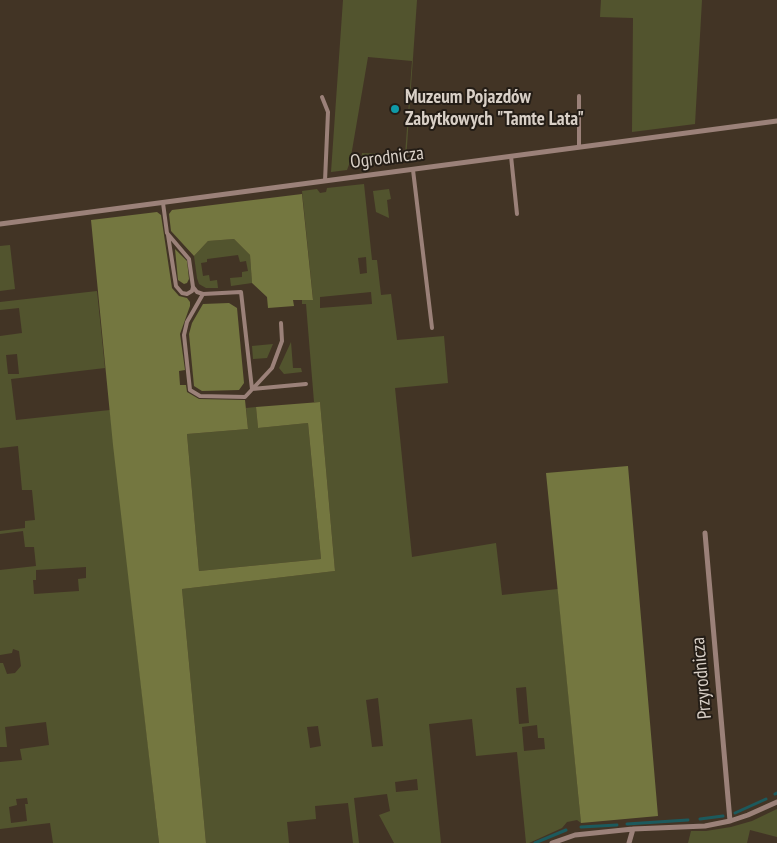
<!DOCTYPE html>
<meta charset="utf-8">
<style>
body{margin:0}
canvas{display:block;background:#423425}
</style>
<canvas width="777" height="843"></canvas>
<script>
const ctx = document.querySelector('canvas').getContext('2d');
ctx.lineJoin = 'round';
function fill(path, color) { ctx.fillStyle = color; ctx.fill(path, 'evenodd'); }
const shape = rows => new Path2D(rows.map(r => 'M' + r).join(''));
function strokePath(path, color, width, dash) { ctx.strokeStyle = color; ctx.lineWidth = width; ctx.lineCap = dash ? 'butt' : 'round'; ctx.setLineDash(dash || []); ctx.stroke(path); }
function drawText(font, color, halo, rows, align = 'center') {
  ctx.font = font + ' "PT Sans Narrow",sans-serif'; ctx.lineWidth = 4; ctx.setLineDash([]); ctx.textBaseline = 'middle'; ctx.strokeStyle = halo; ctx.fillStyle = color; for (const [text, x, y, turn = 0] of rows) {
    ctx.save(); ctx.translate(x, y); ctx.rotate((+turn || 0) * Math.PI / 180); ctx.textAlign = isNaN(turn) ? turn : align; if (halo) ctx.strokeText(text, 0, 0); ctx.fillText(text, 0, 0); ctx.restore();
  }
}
fill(shape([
 [343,0,417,0,410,101,406,161,365,166,361,161,362,153,405,155,412,61,368,57,350,162,347,170,331,172],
 [601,0,702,0,695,124,632,132,633,18,600,17],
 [364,184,372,260,377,260,381,295,391,294,397,340,444,336,448,383,395,388,412,557,496,543,502,595,558,589,581,823,577,820,567,822,562,828,529,843,526,843,517,752,476,756,472,719,429,724,441,843,394,843,379,815,390,811,387,794,354,798,359,843,353,843,348,803,315,806,316,819,287,822,289,843,206,843,182,589,335,571,320,402,314,402,306,304,302,304,302,300,313,299,302,191,317,189,320,193,326,192,327,188],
 [366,257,367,273,360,274,358,258],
 [371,292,372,304,320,308,320,297],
 [526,687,529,723,519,724,516,688],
 [378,698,383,746,372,747,366,700],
 [537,725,538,738,544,738,545,749,524,751,522,727],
 [318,726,321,746,310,748,307,727],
 [417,779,418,790,396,792,395,782],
 [389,189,391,199,387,200,389,218,376,212,373,191],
 [234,239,250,255,252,283,231,286,230,278,242,277,242,272,248,271,246,261,240,262,238,255,207,259,207,262,201,263,203,276,209,275,210,281,217,280,218,288,206,288,199,284,197,278,194,256,208,241],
 [10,245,15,289,0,291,0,246],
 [97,291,105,368,11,379,16,420,110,410,159,843,53,843,50,823,0,829,0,762,22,760,20,749,49,745,46,722,5,727,7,747,0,747,0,663,3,663,7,674,15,673,21,666,19,651,13,649,12,653,0,655,0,570,36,566,34,547,25,547,23,531,0,534,0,531,25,528,25,521,35,520,32,490,22,490,18,446,0,448,0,336,22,333,19,308,0,310,0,302],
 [17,354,19,374,8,374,6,355],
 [86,567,86,578,78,579,79,591,34,594,33,580,36,580,36,570],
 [27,798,28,804,25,804,27,821,11,823,9,807,17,805,16,799],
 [291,342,293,368,301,368,302,372,284,374,279,368],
 [273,344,267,358,253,359,252,346],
 [256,407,258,428,308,423,321,559,199,571,187,434,248,429,246,408],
 [777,809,777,837,750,830,747,843,688,843,691,831,706,831,731,827,752,821]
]), '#52542e');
fill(shape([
 [302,194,313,300,293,300,294,306,268,308,267,297,252,283,250,255,234,239,208,241,194,256,171,231,169,214,172,210],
 [157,212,161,215,172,288,179,296,187,298,190,302,190,306,180,334,185,370,179,371,180,385,186,385,187,392,199,399,245,400,248,429,187,434,199,571,321,559,308,423,258,428,256,407,320,402,335,571,182,589,206,843,159,843,113,445,91,220],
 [175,249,187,261,189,279,187,283,184,284,178,280],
 [229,303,237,308,244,383,239,390,202,391,194,386,189,334,192,323,203,304],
 [628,466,658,816,581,823,546,473]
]), '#747740');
strokePath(shape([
 [775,794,777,793],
 [735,813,766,799],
 [700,819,723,816],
 [627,824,688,820],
 [581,827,617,825],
 [535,843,566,830]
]), '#1c5a5d', 3);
strokePath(shape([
 [322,97,328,112,325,181],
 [579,147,579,96],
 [511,156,517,214],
 [413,170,432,328],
 [163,203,167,233,189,259,193,287,197,292,203,294,241,292,252,389,306,384],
 [168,235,176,286,182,293,187,294,192,291,193,287],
 [203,294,187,322,184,335,190,390,200,396,245,397,272,368,282,341,281,323]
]), '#9b8179', 4);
strokePath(shape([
 [0,224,777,121],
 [705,533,730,821],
 [552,843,575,835,633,829,705,826,730,821,748,815,777,802],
 [629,843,633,829]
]), '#9b8179', 5);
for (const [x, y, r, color] of [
 [395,109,5,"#0f9aa8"]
]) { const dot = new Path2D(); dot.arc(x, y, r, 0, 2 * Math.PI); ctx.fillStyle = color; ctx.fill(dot); strokePath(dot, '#241d16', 2); }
drawText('bold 19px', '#d9d0c7', '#241d16', [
 ["Muzeum Pojazdów",405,98],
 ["Zabytkowych \"Tamte Lata\"",405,120]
], 'left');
drawText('19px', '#d9d0c7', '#241d16', [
 ["Ogrodnicza",387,158,-7],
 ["Przyrodnicza",702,678,-95]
]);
</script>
